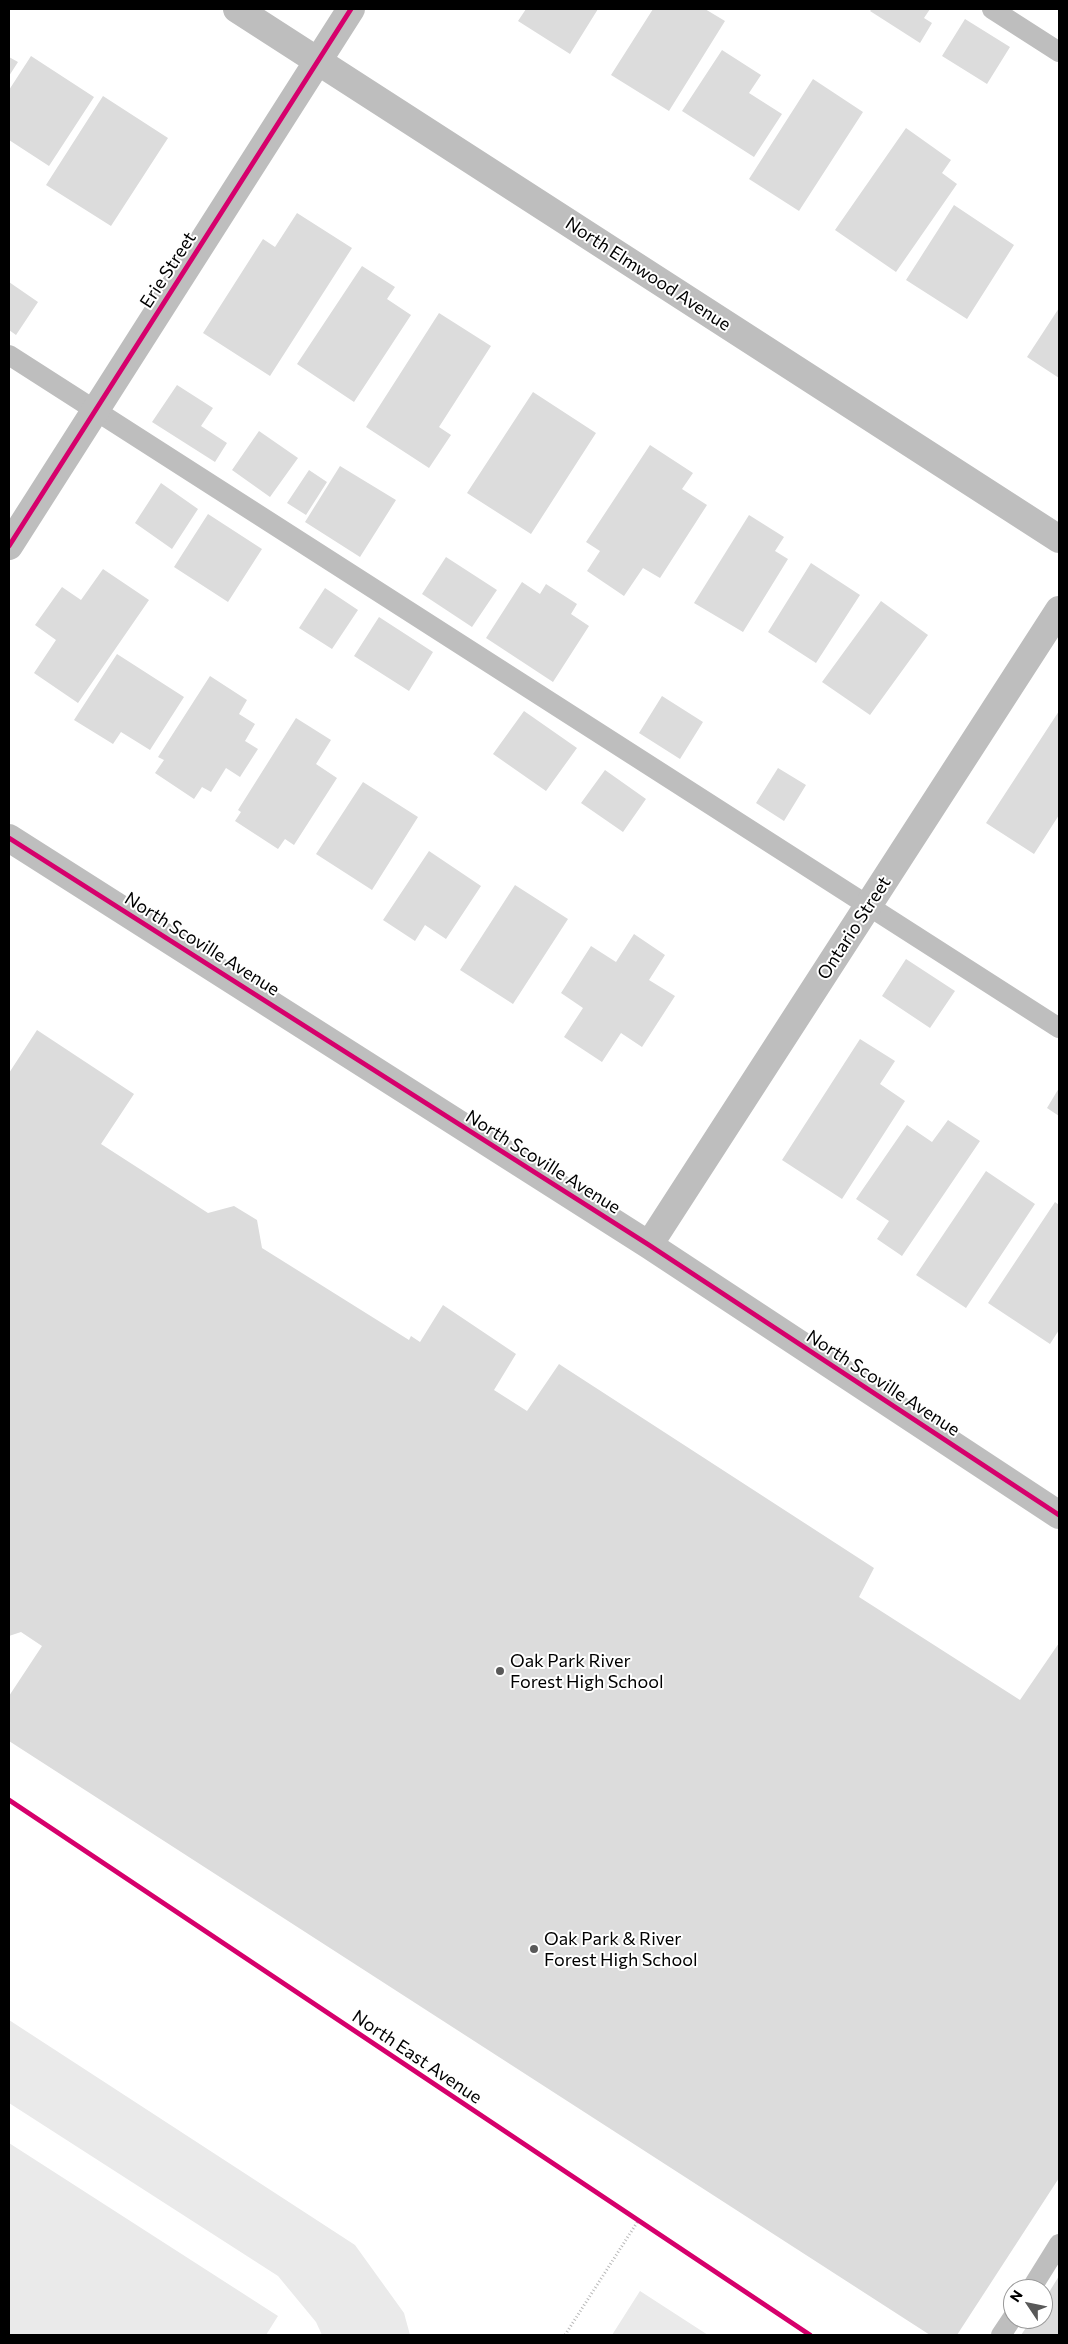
<!DOCTYPE html>
<style>
body{margin:0}
#map{position:relative;width:1068px;height:2344px;overflow:hidden;background:#fff;font-family:Commissioner,sans-serif}
canvas{display:block}
.frame{position:absolute;inset:0;border:10px solid #000;pointer-events:none}
.north{position:absolute;left:1003px;top:2279px;width:50px;height:50px;box-sizing:border-box;background:#fff;border:1px solid #999;border-radius:50%;rotate:304deg;font-size:14px;font-weight:700;line-height:20px;text-align:center;color:#000}
.north::after{content:'';display:block;margin:auto;width:18px;height:22px;background:#595959;clip-path:polygon(50% 0,100% 100%,50% 72%,0 100%)}
</style>
<div id="map">
<canvas width="1068" height="2344"></canvas>
<div class="frame"></div>
<div class="north">N</div>
</div>
<script>
const ctx = document.querySelector('canvas').getContext('2d');
ctx.lineJoin = 'round';
function fill(path, color) { ctx.fillStyle = color; ctx.fill(path, 'evenodd'); }
const shape = rows => new Path2D(rows.map(r => 'M' + r).join(''));
function strokePath(path, color, width, dash) { ctx.strokeStyle = color; ctx.lineWidth = width; ctx.lineCap = dash ? 'butt' : 'round'; ctx.setLineDash(dash || []); ctx.stroke(path); }
function drawText(font, color, halo, rows, align = 'center') {
  ctx.font = font + ' Commissioner,sans-serif'; ctx.lineWidth = 4; ctx.setLineDash([]); ctx.textBaseline = 'middle'; ctx.strokeStyle = halo; ctx.fillStyle = color; for (const [text, x, y, turn = 0] of rows) {
    ctx.save(); ctx.translate(x, y); ctx.rotate((+turn || 0) * Math.PI / 180); ctx.textAlign = isNaN(turn) ? turn : align; if (halo) ctx.strokeText(text, 0, 0); ctx.fillText(text, 0, 0); ctx.restore();
  }
}
fill(shape([
 [9,2020,355,2245,404,2313,410,2335,322,2335,316,2322,278,2276,9,2103],
 [9,2143,278,2316,266,2335,9,2335],
 [640,2291,708,2335,612,2335]
]), '#eaeaea');
fill(shape([
 [526,9,598,9,570,54,518,21],
 [653,9,705,9,725,21,669,111,611,75],
 [872,9,930,9,924,18,932,23,920,43,870,11],
 [965,19,1010,47,987,84,942,56],
 [722,50,761,75,749,93,782,114,754,157,682,111],
 [31,56,94,97,49,166,9,140,9,90],
 [9,57,18,62,9,76],
 [813,79,863,112,799,211,749,179],
 [103,96,168,138,111,226,46,185],
 [906,128,951,160,942,173,957,184,896,272,835,230],
 [954,205,1014,245,967,319,906,280],
 [297,213,352,248,270,376,203,333,263,239,275,247],
 [362,266,395,287,387,299,411,315,354,402,297,364],
 [9,282,38,302,16,335,9,330],
 [1059,308,1059,378,1027,357],
 [439,313,491,346,439,427,451,435,429,468,366,427],
 [177,385,213,408,201,426,227,443,215,462,152,422],
 [533,392,596,433,531,534,467,493],
 [259,431,298,458,270,497,232,470],
 [650,445,693,473,682,489,707,505,660,578,643,568,624,596,587,571,600,551,586,542],
 [340,466,396,500,360,557,305,522],
 [309,470,327,482,306,515,287,503],
 [161,483,198,509,172,549,135,523],
 [208,514,262,549,228,602,174,567],
 [749,515,784,537,775,551,788,559,743,632,694,603],
 [446,557,497,590,472,627,422,594],
 [811,563,860,595,816,663,768,632],
 [103,569,149,600,78,703,34,673,56,640,35,625,62,587,81,600],
 [522,582,540,594,546,584,577,604,571,614,589,626,553,682,486,638],
 [325,588,358,610,332,649,299,628],
 [881,601,928,635,870,715,822,682],
 [379,617,433,652,409,691,354,656],
 [117,654,184,697,150,750,121,732,113,744,74,720],
 [210,676,247,700,239,714,255,724,245,741,258,749,240,777,226,768,211,792,202,787,194,799,155,773,164,760,158,757],
 [662,696,703,722,680,759,639,733],
 [524,711,577,748,546,791,493,754],
 [1059,711,1059,815,1034,854,986,823],
 [296,718,331,740,316,764,337,778,294,845,285,839,278,849,235,821,241,812,238,810],
 [778,768,806,785,784,821,756,803],
 [605,770,646,799,623,832,581,803],
 [363,782,418,817,372,890,316,854],
 [429,851,481,886,446,939,425,925,415,941,383,920],
 [515,885,568,919,513,1004,460,970],
 [634,934,665,955,649,980,675,996,642,1047,621,1033,602,1062,564,1037,583,1008,561,993,591,946,616,962],
 [906,959,955,991,930,1028,882,996],
 [37,1030,134,1094,101,1144,208,1213,234,1206,257,1220,262,1248,409,1340,411,1336,420,1342,443,1305,516,1354,494,1390,527,1411,559,1364,874,1568,859,1597,1020,1700,1059,1643,1059,2178,957,2335,930,2335,9,1741,9,1696,42,1646,21,1632,9,1636,9,1073],
 [860,1039,895,1061,880,1084,905,1101,842,1199,782,1160],
 [1059,1088,1059,1116,1047,1108],
 [948,1120,980,1141,902,1256,877,1239,889,1221,856,1199,907,1125,932,1142],
 [986,1171,1035,1204,966,1308,916,1275],
 [1055,1202,1059,1205,1059,1330,1050,1344,988,1303],
 [1059,2276,1059,2335,1021,2335,1032,2319,1043,2319,1043,2302]
]), '#dcdcdc');
strokePath(shape([
 [565,2335,638,2221]
]), '#b8b8b8', 3, [1, 2.5]);
strokePath(shape([
 [992,9,1059,52],
 [9,355,1059,1028],
 [1031,2289,1059,2244],
 [1001,2335,1013,2317]
]), '#bebebe', 20);
strokePath(shape([
 [237,9,1059,539],
 [9,546,351,9],
 [9,838,649,1245,1059,1515],
 [649,1245,1059,610]
]), '#bebebe', 28);
strokePath(shape([
 [9,546,351,9],
 [9,838,649,1245,1059,1515],
 [9,1800,810,2335]
]), '#d6006c', 5);
for (const [x, y, r, color] of [
 [500,1671,5,"#595959"],
 [534,1949,5,"#595959"]
]) { const dot = new Path2D(); dot.arc(x, y, r, 0, 2 * Math.PI); ctx.fillStyle = color; ctx.fill(dot); strokePath(dot, '#fff', 2); }
drawText('18px', '#000', '#fff', [
 ["Erie Street",168,270,-57],
 ["North Elmwood Avenue",648,274,33],
 ["Ontario Street",854,928,-57],
 ["North Scoville Avenue",202,944,32],
 ["North Scoville Avenue",543,1162,32],
 ["North Scoville Avenue",883,1383,33],
 ["North East Avenue",417,2057,34]
]);
drawText('18px', '#000', '#fff', [
 ["Oak Park River",510,1661],
 ["Forest High School",510,1682],
 ["Oak Park & River",544,1939],
 ["Forest High School",544,1960]
], 'left');
</script>
